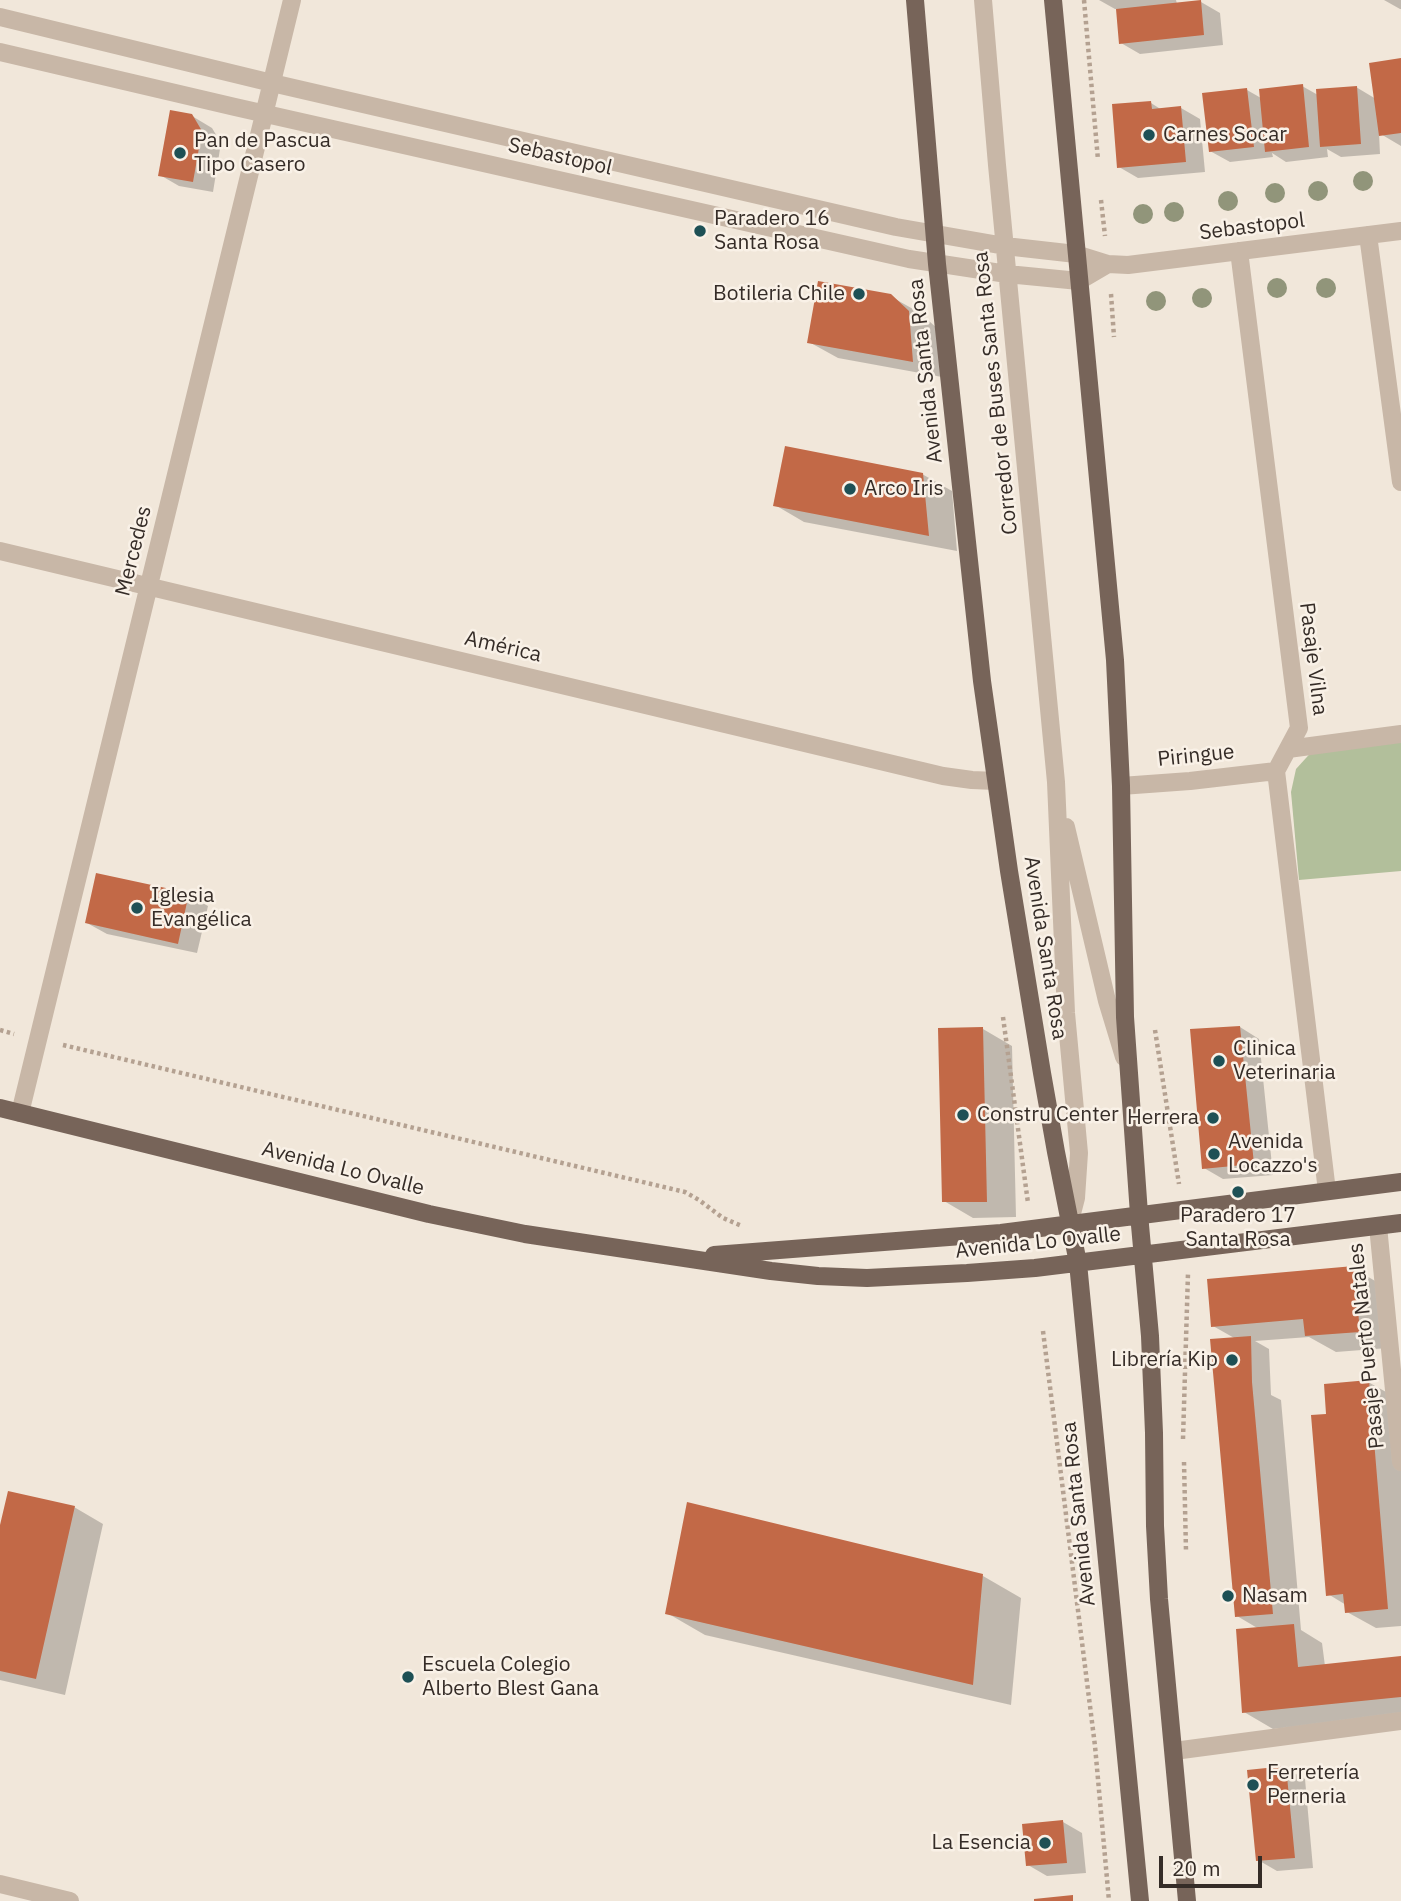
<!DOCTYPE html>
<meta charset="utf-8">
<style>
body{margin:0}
#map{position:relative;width:1401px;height:1901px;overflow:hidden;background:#f1e7da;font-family:"IBM Plex Sans",sans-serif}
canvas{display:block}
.scale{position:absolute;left:1159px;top:1856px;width:103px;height:32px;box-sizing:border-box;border:4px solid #352c27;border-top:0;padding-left:9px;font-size:21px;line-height:24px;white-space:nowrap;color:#352c27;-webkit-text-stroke:5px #f9f1e7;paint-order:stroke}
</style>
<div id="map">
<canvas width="1401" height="1901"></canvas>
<div class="scale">20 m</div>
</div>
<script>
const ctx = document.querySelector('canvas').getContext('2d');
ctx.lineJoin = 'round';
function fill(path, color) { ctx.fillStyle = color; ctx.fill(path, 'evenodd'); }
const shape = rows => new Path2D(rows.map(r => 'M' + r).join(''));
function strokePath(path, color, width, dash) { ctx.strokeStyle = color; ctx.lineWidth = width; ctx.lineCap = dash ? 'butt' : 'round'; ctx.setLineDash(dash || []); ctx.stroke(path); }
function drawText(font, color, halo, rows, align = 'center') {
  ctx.font = font + ' "IBM Plex Sans",sans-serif'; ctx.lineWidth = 5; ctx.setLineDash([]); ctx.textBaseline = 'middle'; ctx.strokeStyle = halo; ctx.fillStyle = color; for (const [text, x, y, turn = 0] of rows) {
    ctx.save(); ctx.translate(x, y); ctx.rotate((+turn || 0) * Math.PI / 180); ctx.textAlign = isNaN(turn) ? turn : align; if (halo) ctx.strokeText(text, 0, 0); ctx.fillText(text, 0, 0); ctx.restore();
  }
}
fill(shape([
 [1401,741,1401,871,1299,880,1291,792,1296,769,1316,747]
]), '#b2bf9b');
fill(shape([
 [1099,0,1176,0,1177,4,1201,2,1220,13,1223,45,1140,54,1121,43,1117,9,1115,9],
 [1384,0,1401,0,1401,9,1400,9],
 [1401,60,1401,146,1379,133,1380,154,1341,157,1327,149,1328,157,1286,162,1272,153,1273,157,1230,162,1210,151,1247,90,1261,98,1302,86,1318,95,1356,87,1376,99],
 [1151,103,1162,110,1181,108,1200,119,1205,172,1138,178,1119,167],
 [192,116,212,128,221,143,213,192,179,186,160,175],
 [890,296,920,313,938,329,942,377,838,358,809,342],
 [922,474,952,491,957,551,804,522,775,505],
 [188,895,208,906,197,953,107,934,87,923],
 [1240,1027,1259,1039,1273,1175,1223,1179,1204,1168],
 [983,1029,1012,1046,1016,1217,973,1218,944,1201],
 [1353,1268,1382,1285,1388,1348,1336,1352,1309,1337,1255,1341,1269,1349,1271,1395,1281,1400,1301,1630,1322,1643,1325,1666,1401,1658,1401,1716,1273,1729,1244,1712,1259,1629,1237,1616,1236,1339,1213,1326],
 [1368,1382,1397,1398,1401,1441,1401,1626,1376,1628,1347,1612,1346,1605,1328,1594],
 [74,1507,103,1524,65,1695,0,1680,0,1533],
 [983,1576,1021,1598,1011,1705,705,1635,667,1613],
 [1285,1768,1305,1779,1313,1868,1277,1871,1258,1860],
 [1063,1822,1082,1833,1086,1873,1047,1876,1028,1865]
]), '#0003');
fill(shape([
 [1201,0,1204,35,1119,44,1116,9],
 [1401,58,1401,133,1379,136,1369,63],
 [1303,84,1309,147,1265,152,1259,89],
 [1357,86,1361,144,1320,147,1316,89],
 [1247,88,1254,147,1209,152,1202,93],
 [1151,101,1152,109,1181,106,1186,162,1117,168,1112,104],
 [170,110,192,114,202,131,193,182,158,176],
 [818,281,891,294,909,311,913,362,807,343],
 [785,446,923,473,929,536,773,506],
 [96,873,189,893,178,944,85,923],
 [1240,1026,1254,1164,1202,1169,1190,1029],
 [983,1027,987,1202,942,1202,938,1028],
 [1354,1266,1360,1332,1305,1336,1303,1319,1211,1327,1207,1279],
 [1251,1336,1252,1382,1273,1614,1235,1617,1210,1339],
 [1369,1380,1388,1609,1345,1613,1343,1594,1326,1596,1311,1415,1326,1414,1324,1384],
 [8,1491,75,1506,36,1679,0,1671,0,1525],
 [687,1502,983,1574,973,1685,665,1614],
 [1294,1624,1298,1667,1401,1656,1401,1697,1242,1713,1236,1629],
 [1286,1766,1295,1858,1256,1861,1247,1770],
 [1063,1820,1067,1863,1026,1866,1022,1824],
 [1073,1895,1073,1901,1034,1901,1034,1899]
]), '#c26947');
strokePath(shape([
 [1084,0,1098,160],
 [1101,200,1105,236],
 [1111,294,1114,337],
 [1003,1017,1028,1203],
 [0,1030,14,1034],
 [1155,1030,1179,1184],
 [63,1045,685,1192,699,1200,723,1218,742,1226],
 [1043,1331,1095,1746,1109,1901],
 [1183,1439,1188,1273],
 [1184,1462,1186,1551]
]), '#b4a191', 4.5, [3.5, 3.5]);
strokePath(shape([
 [983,0,997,165,1056,782,1066,1013,1079,1153,1076,1198,1069,1225],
 [0,17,272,83,896,227,1005,246,1076,254,1108,264,1128,265,1401,231],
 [0,52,235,107,909,259,1007,274,1079,281,1108,264],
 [1368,235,1401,482],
 [1239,251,1299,728,1276,771,1327,1191],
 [0,551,943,776,972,780,996,781],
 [1288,749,1401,734],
 [1121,786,1190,781,1276,771],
 [1066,827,1107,1001,1124,1057],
 [20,1113,292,0],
 [1378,1226,1401,1462],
 [1174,1751,1401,1721],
 [0,1884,70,1901]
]), '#c8b7a7', 18);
strokePath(shape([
 [915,0,937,264,982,681,1009,871,1042,1073,1056,1152,1078,1263,1140,1901],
 [1053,0,1115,660,1121,786,1125,1017,1139,1214,1150,1336,1154,1433,1155,1526,1159,1599,1187,1901],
 [0,1108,429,1214,525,1234,771,1271,818,1276,867,1278,967,1273,1035,1268,1401,1223],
 [714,1255,1001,1233,1401,1182]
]), '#776459', 18);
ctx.fillStyle = '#91957a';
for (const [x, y] of [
 [1363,181],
 [1318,191],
 [1275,193],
 [1228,201],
 [1174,212],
 [1143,214],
 [1277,288],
 [1326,288],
 [1202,298],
 [1156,301]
]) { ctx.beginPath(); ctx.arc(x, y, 10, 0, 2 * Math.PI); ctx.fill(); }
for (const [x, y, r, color] of [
 [1149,135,7,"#1e5055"],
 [180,153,7,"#1e5055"],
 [700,231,7,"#1e5055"],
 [859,294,7,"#1e5055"],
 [850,489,7,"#1e5055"],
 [137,908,7,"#1e5055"],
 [1219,1061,7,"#1e5055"],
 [963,1115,7,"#1e5055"],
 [1213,1118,7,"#1e5055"],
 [1214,1154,7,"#1e5055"],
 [1238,1192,7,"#1e5055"],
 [1232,1360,7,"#1e5055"],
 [1228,1596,7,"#1e5055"],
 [408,1677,7,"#1e5055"],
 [1253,1785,7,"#1e5055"],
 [1045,1843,7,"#1e5055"]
]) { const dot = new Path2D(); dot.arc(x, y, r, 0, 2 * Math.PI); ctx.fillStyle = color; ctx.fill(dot); strokePath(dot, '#f9f1e7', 2.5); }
drawText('21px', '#352c27', '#f9f1e7', [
 ["Carnes Socar",1163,135],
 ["Pan de Pascua",194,141],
 ["Tipo Casero",194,165],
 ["Paradero 16",714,219],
 ["Santa Rosa",714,243],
 ["Botileria Chile",845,294,"right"],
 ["Arco Iris",864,489],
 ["Iglesia",151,896],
 ["Evangélica",151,920],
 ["Clinica",1233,1049],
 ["Veterinaria",1233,1073],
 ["Constru Center",977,1115],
 ["Herrera",1199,1118,"right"],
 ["Avenida",1228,1142],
 ["Locazzo's",1228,1166],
 ["Paradero 17",1238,1216,"center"],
 ["Santa Rosa",1238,1240,"center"],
 ["Librería Kip",1218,1360,"right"],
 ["Nasam",1242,1596],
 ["Escuela Colegio",422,1665],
 ["Alberto Blest Gana",422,1689],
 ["Ferretería",1267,1773],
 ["Perneria",1267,1797],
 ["La Esencia",1031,1843,"right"]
], 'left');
drawText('21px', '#352c27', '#f9f1e7', [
 ["Sebastopol",560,157,13],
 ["Sebastopol",1252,227,-7],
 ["Avenida Santa Rosa",926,371,-96],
 ["Corredor de Buses Santa Rosa",996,393,-96],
 ["Mercedes",134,551,-76],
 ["América",503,647,13],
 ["Pasaje Vilna",1313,659,83],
 ["Piringue",1196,756,-6],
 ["Avenida Santa Rosa",1045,948,81],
 ["Avenida Lo Ovalle",343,1169,14],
 ["Avenida Lo Ovalle",1038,1243,-6],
 ["Pasaje Puerto Natales",1367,1346,-96],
 ["Avenida Santa Rosa",1079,1514,-96]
]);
</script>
